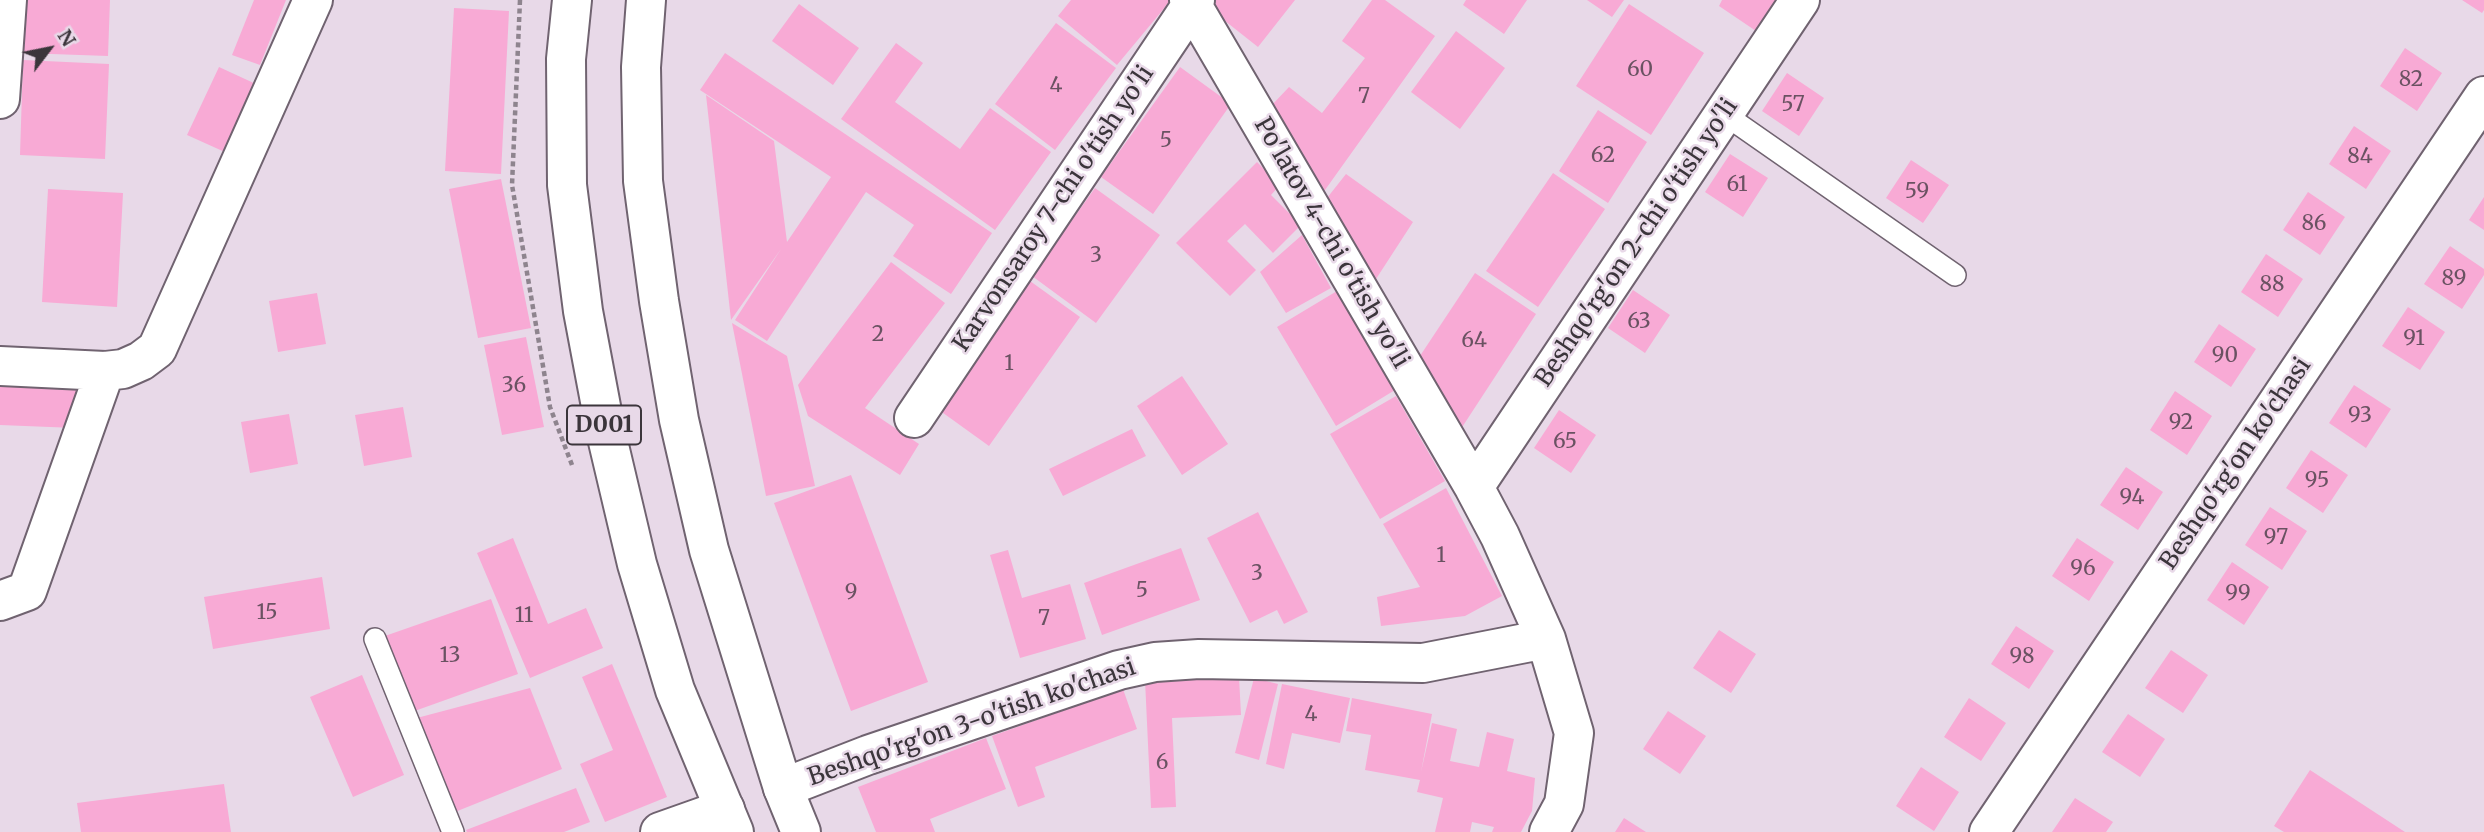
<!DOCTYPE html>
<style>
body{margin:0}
#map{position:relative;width:2484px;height:832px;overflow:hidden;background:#e8d9e8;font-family:Merriweather,serif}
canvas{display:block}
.north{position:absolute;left:14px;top:14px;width:70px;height:70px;-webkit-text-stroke:5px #e8d9e8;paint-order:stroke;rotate:58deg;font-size:19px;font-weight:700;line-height:28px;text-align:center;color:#3b353b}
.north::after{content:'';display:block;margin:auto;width:24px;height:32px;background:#3b353b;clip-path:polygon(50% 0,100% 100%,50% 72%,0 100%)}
</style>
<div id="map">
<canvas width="2484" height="832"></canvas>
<div class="north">N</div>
</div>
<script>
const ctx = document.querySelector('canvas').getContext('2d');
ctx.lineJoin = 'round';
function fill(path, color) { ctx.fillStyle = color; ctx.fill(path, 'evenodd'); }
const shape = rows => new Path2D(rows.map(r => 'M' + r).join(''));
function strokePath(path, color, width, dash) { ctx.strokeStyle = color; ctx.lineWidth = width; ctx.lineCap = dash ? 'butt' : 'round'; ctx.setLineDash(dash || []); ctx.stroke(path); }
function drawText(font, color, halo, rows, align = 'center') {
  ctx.font = font + ' Merriweather,serif'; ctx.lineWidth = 5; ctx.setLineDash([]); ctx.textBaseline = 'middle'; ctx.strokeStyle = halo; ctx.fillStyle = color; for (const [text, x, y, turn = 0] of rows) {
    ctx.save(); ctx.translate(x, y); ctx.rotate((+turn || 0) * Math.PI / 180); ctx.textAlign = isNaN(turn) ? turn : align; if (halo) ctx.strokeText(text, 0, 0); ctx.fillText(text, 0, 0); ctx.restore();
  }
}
fill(shape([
 [25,0,110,0,108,56,23,53],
 [254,0,286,0,260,65,232,55],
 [1071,0,1171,0,1117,65,1058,16],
 [1202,0,1295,0,1258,47,1201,2],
 [1372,0,1385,0,1435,36,1320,197,1271,106,1289,87,1322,113,1365,58,1342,41],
 [1466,0,1527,0,1504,34,1463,5],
 [1587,0,1624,0,1612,17],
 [1722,0,1776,0,1756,31,1719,6],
 [2462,0,2484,0,2484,10,2482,13],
 [799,4,859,48,833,85,772,41],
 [1629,4,1704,53,1651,135,1576,86],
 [454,8,509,11,501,174,445,171],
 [1056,23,1116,68,1055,150,995,104],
 [1456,31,1505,68,1460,129,1411,92],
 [896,43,923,63,895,102,960,149,990,108,1051,152,995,230,841,119],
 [2405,48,2442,73,2417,111,2380,86],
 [725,53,992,233,951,294,893,256,914,225,866,192,767,341,735,320,781,249,731,320,706,95,774,141,787,242,831,177,700,90],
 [23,60,109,64,105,159,20,155],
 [219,67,258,85,227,153,187,135],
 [1180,67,1231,104,1153,214,1101,177],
 [1787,73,1824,98,1799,136,1762,111],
 [1598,110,1647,142,1608,203,1559,171],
 [2354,126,2391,151,2366,189,2329,164],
 [1730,154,1768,178,1743,217,1705,192],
 [1911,160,1949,185,1923,223,1886,198],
 [1257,162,1280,185,1271,195,1301,225,1273,253,1245,224,1227,241,1256,270,1230,296,1176,243],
 [1553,173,1605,209,1538,307,1486,271],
 [1346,174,1413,222,1376,279,1327,198],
 [501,179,531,328,478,338,449,189],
 [1095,188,1160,235,1096,323,1032,276],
 [48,189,123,193,117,307,42,302],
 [2308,192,2345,217,2320,255,2283,230],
 [2484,197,2484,230,2469,220],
 [1302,235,1331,288,1286,313,1260,272],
 [2450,246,2484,269,2484,275,2462,309,2424,284],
 [2266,254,2303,279,2278,317,2241,292],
 [891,262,945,303,865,408,919,444,900,475,808,416,798,385],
 [1475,273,1536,314,1455,438,1412,368],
 [1030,281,1080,317,989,446,939,410],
 [1633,290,1670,315,1645,353,1608,328],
 [1337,291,1395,390,1336,426,1277,327],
 [317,293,326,344,278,352,269,301],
 [2408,307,2445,332,2420,370,2382,346],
 [732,323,787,356,815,486,766,496],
 [2219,324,2256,349,2231,387,2194,362],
 [526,337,544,427,502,435,484,345],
 [1182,376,1228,444,1182,475,1137,406],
 [0,381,77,384,75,428,0,425],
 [2354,385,2391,409,2366,448,2329,423],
 [2175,391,2212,416,2187,455,2150,430],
 [1396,396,1445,481,1380,519,1330,434],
 [403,407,412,457,364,466,355,415],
 [1559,410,1596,435,1571,473,1534,448],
 [289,414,298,464,250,473,241,422],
 [1132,429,1146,456,1063,496,1049,469],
 [2311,450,2348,475,2323,513,2286,488],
 [2126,467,2163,492,2138,530,2100,505],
 [851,475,928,682,851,711,774,503],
 [1446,488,1502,596,1465,616,1381,626,1377,597,1420,587,1383,524],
 [2270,507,2307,531,2282,570,2245,545],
 [1258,512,1308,612,1284,624,1277,610,1250,623,1207,538],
 [513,538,548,624,586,608,603,648,530,678,477,553],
 [2077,538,2114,562,2089,601,2052,576],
 [1181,548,1200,600,1102,635,1084,583],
 [1008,550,1022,598,1070,584,1086,639,1020,658,990,555],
 [2232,562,2269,587,2244,625,2207,600],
 [322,577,330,629,213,649,204,597],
 [491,599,518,674,409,713,382,637],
 [2016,626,2054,651,2029,689,1991,664],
 [1719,630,1756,654,1731,693,1693,668],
 [2171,650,2208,675,2183,713,2145,688],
 [612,664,667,797,605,822,580,764,613,750,582,677],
 [362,675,404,775,353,797,310,697],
 [1239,677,1241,715,1172,718,1176,807,1151,808,1145,680],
 [1254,678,1278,684,1259,760,1235,753],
 [1282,684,1350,698,1340,743,1292,733,1284,769,1266,764],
 [530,688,562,769,450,814,413,719],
 [1123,689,1137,729,1035,767,1045,797,1018,807,992,736],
 [1352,698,1432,714,1421,772,1432,723,1457,729,1450,761,1479,767,1487,732,1514,739,1507,771,1535,778,1532,811,1521,832,1492,832,1494,827,1472,822,1470,832,1435,832,1443,798,1417,792,1420,780,1365,770,1371,735,1346,731],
 [1969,698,2006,723,1981,761,1944,737],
 [1668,711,1706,736,1680,774,1643,749],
 [2128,714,2165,739,2140,777,2102,752],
 [986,738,1006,789,930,819,935,832,876,832,858,787],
 [1921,767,1959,792,1934,831,1896,806],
 [2310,770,2405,832,2284,832,2274,826],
 [224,784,231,832,81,832,77,803],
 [576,788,590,822,564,832,467,832,466,830],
 [2075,798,2113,822,2106,832,2052,832],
 [1624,818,1646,832,1615,832]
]), '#f8aad5');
const lane = shape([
 [1724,114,1955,275],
 [375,639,453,832]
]);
const street = shape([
 [1189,0,1474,487,1500,536,1546,639,1574,733,1564,804,1549,832],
 [0,99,7,0],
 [0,366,105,371,123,369,141,361,157,349,313,0],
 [914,418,1195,0],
 [1474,487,1800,0],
 [0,601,27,591,105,371],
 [783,788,868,755,1119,670,1155,662,1199,659,1423,663,1546,639],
 [660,832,725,809]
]);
const secondary = shape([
 [1989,832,2484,96]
]);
const highway = shape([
 [572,0,566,59,567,185,583,311,606,433,637,564,675,690,734,832],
 [646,0,641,67,643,181,659,301,679,420,709,550,783,788,801,832]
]);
strokePath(lane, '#706370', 24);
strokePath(street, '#706370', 42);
strokePath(secondary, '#706370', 42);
strokePath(highway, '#706370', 42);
strokePath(shape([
 [520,0,512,185,550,407,572,465]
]), '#8e848e', 4.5, [5, 3.5]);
strokePath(lane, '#fff', 21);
strokePath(street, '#fff', 38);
strokePath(secondary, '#fff', 38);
strokePath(highway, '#fff', 38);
drawText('21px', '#6a5262', null, [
 ["60",1640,70],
 ["82",2411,80],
 ["4",1056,86],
 ["7",1364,97],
 ["57",1793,105],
 ["5",1166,141],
 ["62",1603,156],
 ["84",2360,157],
 ["61",1737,185],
 ["59",1917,192],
 ["86",2314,224],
 ["3",1096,256],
 ["89",2454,279],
 ["88",2272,285],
 ["63",1639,322],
 ["2",878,335],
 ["91",2414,339],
 ["64",1474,341],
 ["90",2225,356],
 ["1",1009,364],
 ["36",514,386],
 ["93",2360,416],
 ["92",2181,423],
 ["65",1565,442],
 ["95",2317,481],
 ["94",2132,498],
 ["97",2276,538],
 ["1",1441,556],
 ["96",2083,569],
 ["3",1257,574],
 ["5",1142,591],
 ["9",851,593],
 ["99",2238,594],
 ["15",267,613],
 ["11",524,616],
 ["7",1044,619],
 ["13",450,656],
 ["98",2022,657],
 ["4",1311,715],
 ["6",1162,763]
]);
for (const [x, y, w] of [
 [604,425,74]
]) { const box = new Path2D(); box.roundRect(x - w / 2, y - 19.5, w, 39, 5); ctx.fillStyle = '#e8d9e8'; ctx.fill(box); strokePath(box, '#3b353b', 2); }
drawText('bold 23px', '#3b353b', null, [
 ["D001",604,425]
]);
drawText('24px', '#3b353b', '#e8d9e8', [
 ["Karvonsaroy 7-chi o'tish yo'li",1054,209,-56],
 ["Po'latov 4-chi o'tish yo'li",1331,243,60],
 ["Beshqo'rg'on 2-chi o'tish yo'li",1637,243,-56],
 ["Beshqo'rg'on ko'chasi",2236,464,-56],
 ["Beshqo'rg'on 3-o'tish ko'chasi",972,723,-19]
]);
</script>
